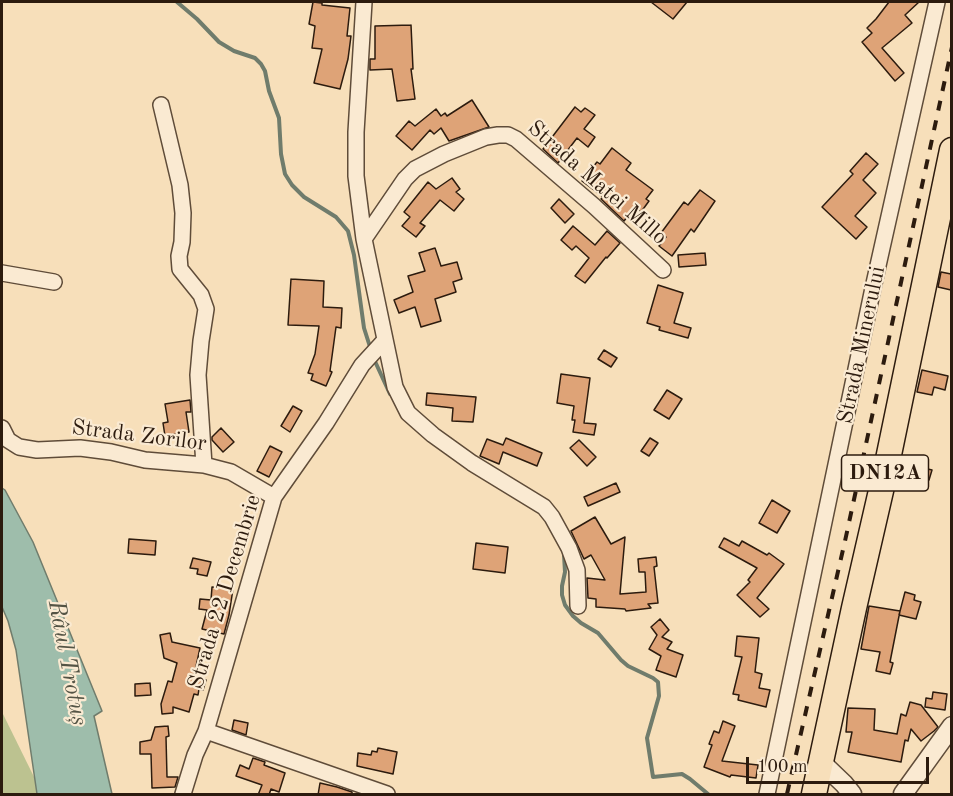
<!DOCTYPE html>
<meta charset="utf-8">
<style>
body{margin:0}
#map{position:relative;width:953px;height:796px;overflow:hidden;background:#f7dfba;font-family:"Old Standard TT",serif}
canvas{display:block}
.frame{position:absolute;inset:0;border:3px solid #2c1b0e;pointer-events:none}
.scale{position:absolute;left:746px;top:757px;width:183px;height:27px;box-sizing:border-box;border:3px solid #2c1b0e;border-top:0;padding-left:8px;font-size:18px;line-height:21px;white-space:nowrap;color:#2c1b0e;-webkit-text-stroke:4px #faead2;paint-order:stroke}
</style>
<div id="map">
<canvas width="953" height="796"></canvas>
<div class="frame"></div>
<div class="scale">100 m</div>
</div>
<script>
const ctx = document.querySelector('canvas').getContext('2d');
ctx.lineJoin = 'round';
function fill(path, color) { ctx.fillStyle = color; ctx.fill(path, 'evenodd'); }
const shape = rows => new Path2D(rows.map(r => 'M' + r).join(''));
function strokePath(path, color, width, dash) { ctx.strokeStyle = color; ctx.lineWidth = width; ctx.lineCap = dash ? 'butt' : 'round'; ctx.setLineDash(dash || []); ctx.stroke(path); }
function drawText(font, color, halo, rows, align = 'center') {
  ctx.font = font + ' "Old Standard TT",serif'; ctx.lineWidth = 4.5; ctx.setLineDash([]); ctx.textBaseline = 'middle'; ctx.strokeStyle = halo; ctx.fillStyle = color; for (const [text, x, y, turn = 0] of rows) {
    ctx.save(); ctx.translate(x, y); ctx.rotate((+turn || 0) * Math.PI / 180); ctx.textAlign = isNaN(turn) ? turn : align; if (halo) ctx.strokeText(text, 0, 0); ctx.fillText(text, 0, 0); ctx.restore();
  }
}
fill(shape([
 [2,712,36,781,37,794,2,794]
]), '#bcc290');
const water = shape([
 [2,488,5,490,33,542,102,711,94,716,112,794,37,794,16,650,8,621,2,607,2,488]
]);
fill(water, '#9ebdab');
strokePath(water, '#707c6c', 1.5);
strokePath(shape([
 [177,2,197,19,219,42,234,51,255,58,261,64,265,71,269,91,279,118,281,154,285,174,292,185,304,197,336,217,348,231,354,255,364,328,371,350],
 [373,357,390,394],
 [564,555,565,572,562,586,562,595,565,605,573,616,581,623,598,633,621,660,628,666,653,678,658,682,659,696,647,738,653,777,682,774,690,779,708,794]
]), '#707c6c', 4);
const building = shape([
 [313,2,322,3,322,5,350,8,347,36,351,36,348,59,340,89,314,83,322,49,312,48,315,26,309,24,313,2],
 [651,2,687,2,673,19,651,2],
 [889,2,919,2,905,15,912,23,882,48,904,73,895,81,862,42,872,33,867,28,876,19,889,2],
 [411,25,413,69,411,69,415,99,397,101,392,69,370,70,370,59,375,59,375,26,411,25],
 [472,100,489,127,449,141,441,128,434,134,430,130,412,150,396,136,409,121,415,126,436,109,441,116,445,113,447,116,472,100],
 [575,107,581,112,585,108,595,115,584,129,595,137,588,147,577,138,558,163,543,149,575,107],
 [612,148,631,163,626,170,653,190,646,199,649,201,641,212,635,207,624,221,601,199,603,197,582,181,597,162,600,164,612,148],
 [866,153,878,164,863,180,876,193,855,216,867,227,856,239,822,207,853,174,850,171,866,153],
 [452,178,460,189,456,192,464,199,454,211,440,200,420,223,425,226,416,237,402,226,410,217,404,212,428,182,436,189,452,178],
 [700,190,715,201,694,232,691,229,672,256,659,246,666,237,661,233,684,202,688,205,700,190],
 [559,199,574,214,565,223,551,208,559,199],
 [573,226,595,245,607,231,620,243,607,258,606,257,585,283,575,276,589,258,576,246,572,250,561,240,573,226],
 [435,248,441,266,457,262,462,279,453,282,456,292,435,299,441,321,421,327,415,307,399,313,394,300,413,292,408,276,425,271,419,253,435,248],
 [705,253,706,265,679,267,678,255,705,253],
 [941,272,951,274,951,290,938,287,941,272],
 [291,279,324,281,323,307,342,308,341,328,336,327,330,371,332,372,326,386,311,380,313,374,308,373,315,354,319,326,288,325,291,279],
 [658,285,683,293,674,323,691,328,688,338,659,330,660,327,647,323,658,285],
 [604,350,617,358,611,367,598,359,604,350],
 [922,370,948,376,945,390,934,387,932,395,917,392,922,370],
 [561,374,590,378,584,423,596,424,594,435,573,432,575,420,572,420,574,406,557,403,561,374],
 [667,390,682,399,669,419,654,410,667,390],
 [427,393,476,397,473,422,452,421,453,408,426,405,427,393],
 [190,400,191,412,186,412,189,432,165,436,163,423,168,422,165,404,190,400],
 [293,406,302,411,290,432,281,426,293,406],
 [221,428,234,442,223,452,212,440,212,437,221,428],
 [506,438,542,453,537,466,503,452,499,464,480,456,487,439,503,445,506,438],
 [650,438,658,443,649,456,641,451,650,438],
 [579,440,596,457,587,466,570,448,579,440],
 [270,446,282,452,269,477,257,471,270,446],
 [902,463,932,470,929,480,900,474,902,463],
 [616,483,620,492,588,506,584,497,616,483],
 [772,500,790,511,777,533,759,523,772,500],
 [595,517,611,544,625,537,620,594,646,592,645,572,639,572,638,559,656,557,657,566,654,567,658,603,648,604,651,608,626,611,625,609,596,607,596,599,588,598,587,578,605,580,591,555,584,559,571,531,595,517],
 [724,538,739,546,742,541,767,555,769,553,784,564,757,598,769,609,760,617,737,595,750,582,748,580,757,568,719,547,724,538],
 [129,539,156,541,155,555,128,553,129,539],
 [476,543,508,547,505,573,473,569,476,543],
 [193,558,211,562,207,576,197,574,198,569,190,568,193,558],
 [212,587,233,589,229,615,224,634,202,629,207,610,199,609,200,599,211,600,212,587],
 [905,592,915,595,914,600,921,602,916,619,899,615,905,592],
 [869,606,900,611,890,662,893,663,890,674,876,671,880,652,861,649,869,606],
 [660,619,669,630,662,637,672,642,667,649,683,655,676,677,656,670,661,656,649,649,657,635,651,627,660,619],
 [170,633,172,642,200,648,194,676,206,680,203,690,199,689,198,695,194,694,189,712,173,707,173,713,162,714,161,704,168,681,172,682,177,663,164,658,160,635,170,633],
 [737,636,759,638,755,672,762,674,759,688,770,690,766,707,738,700,739,695,733,694,742,657,735,656,737,636],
 [150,683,151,695,135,696,135,684,150,683],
 [933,692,947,694,945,710,925,707,926,698,932,699,933,692],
 [910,702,921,705,938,727,934,731,921,741,911,729,908,741,905,740,901,762,848,752,852,732,846,732,848,708,875,709,874,730,897,734,901,714,906,716,910,702],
 [234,720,248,723,246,735,232,730,234,720],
 [723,721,735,726,722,761,758,765,756,778,731,775,730,777,704,767,712,745,709,744,714,731,719,733,723,721],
 [168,726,169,736,166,737,167,777,178,777,175,787,152,788,151,754,140,754,140,742,151,740,155,727,168,726],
 [378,748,397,752,393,774,357,766,358,753,371,755,372,751,377,752,378,748],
 [253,758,265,762,264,765,285,773,279,792,271,789,269,795,258,795,262,785,236,776,240,765,249,769,253,758],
 [320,783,337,787,352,792,352,795,318,795,320,783]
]);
fill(building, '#dea377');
strokePath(building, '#2c1b0e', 1.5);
const minor = shape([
 [364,2,356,132,356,176,364,239,395,387,408,413,433,435,472,463,544,507,552,517,569,548,577,570,578,606],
 [161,105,180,185,183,213,182,242,179,256,180,269,201,295,206,309,201,341,198,375,204,465],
 [364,239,405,179,415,169,444,154,486,137,498,135,508,135,516,139,594,206,663,270],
 [2,273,54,282],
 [2,428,8,440,19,447,37,450,80,448,111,452,145,460,204,465,231,472,274,497],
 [206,731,387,794],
 [183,794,195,755,206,731,274,497,326,423,362,365,384,341],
 [767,794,873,288,937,2]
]);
const tertiary = shape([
 [821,762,844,784,852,794],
 [903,794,952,726]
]);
const primary = shape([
 [814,794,854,608,886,469,952,150]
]);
strokePath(minor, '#5f4c39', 18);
strokePath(tertiary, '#5f4c39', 21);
strokePath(primary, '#2c1b0e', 27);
strokePath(minor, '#faead2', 15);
strokePath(tertiary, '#faead2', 18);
strokePath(primary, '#f7dfba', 24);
strokePath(shape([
 [787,794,845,541,952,47]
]), '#2c1b0e', 4, [10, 10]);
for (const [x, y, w] of [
 [885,473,87]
]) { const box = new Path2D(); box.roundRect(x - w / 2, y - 18, w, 36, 4.5); ctx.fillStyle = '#faead2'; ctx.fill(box); strokePath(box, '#2c1b0e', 1.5); }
drawText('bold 21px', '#2c1b0e', null, [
 ["DN12A",885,473]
]);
drawText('22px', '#2c1b0e', '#faead2', [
 ["Strada Matei Millo",597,183,41],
 ["Strada Minerului",862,345,-78],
 ["Strada Zorilor",139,436,7],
 ["Strada 22 Decembrie",225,592,-73]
]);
drawText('italic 24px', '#545445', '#faead2', [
 ["Râul Trotuș",67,663,79]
]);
</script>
